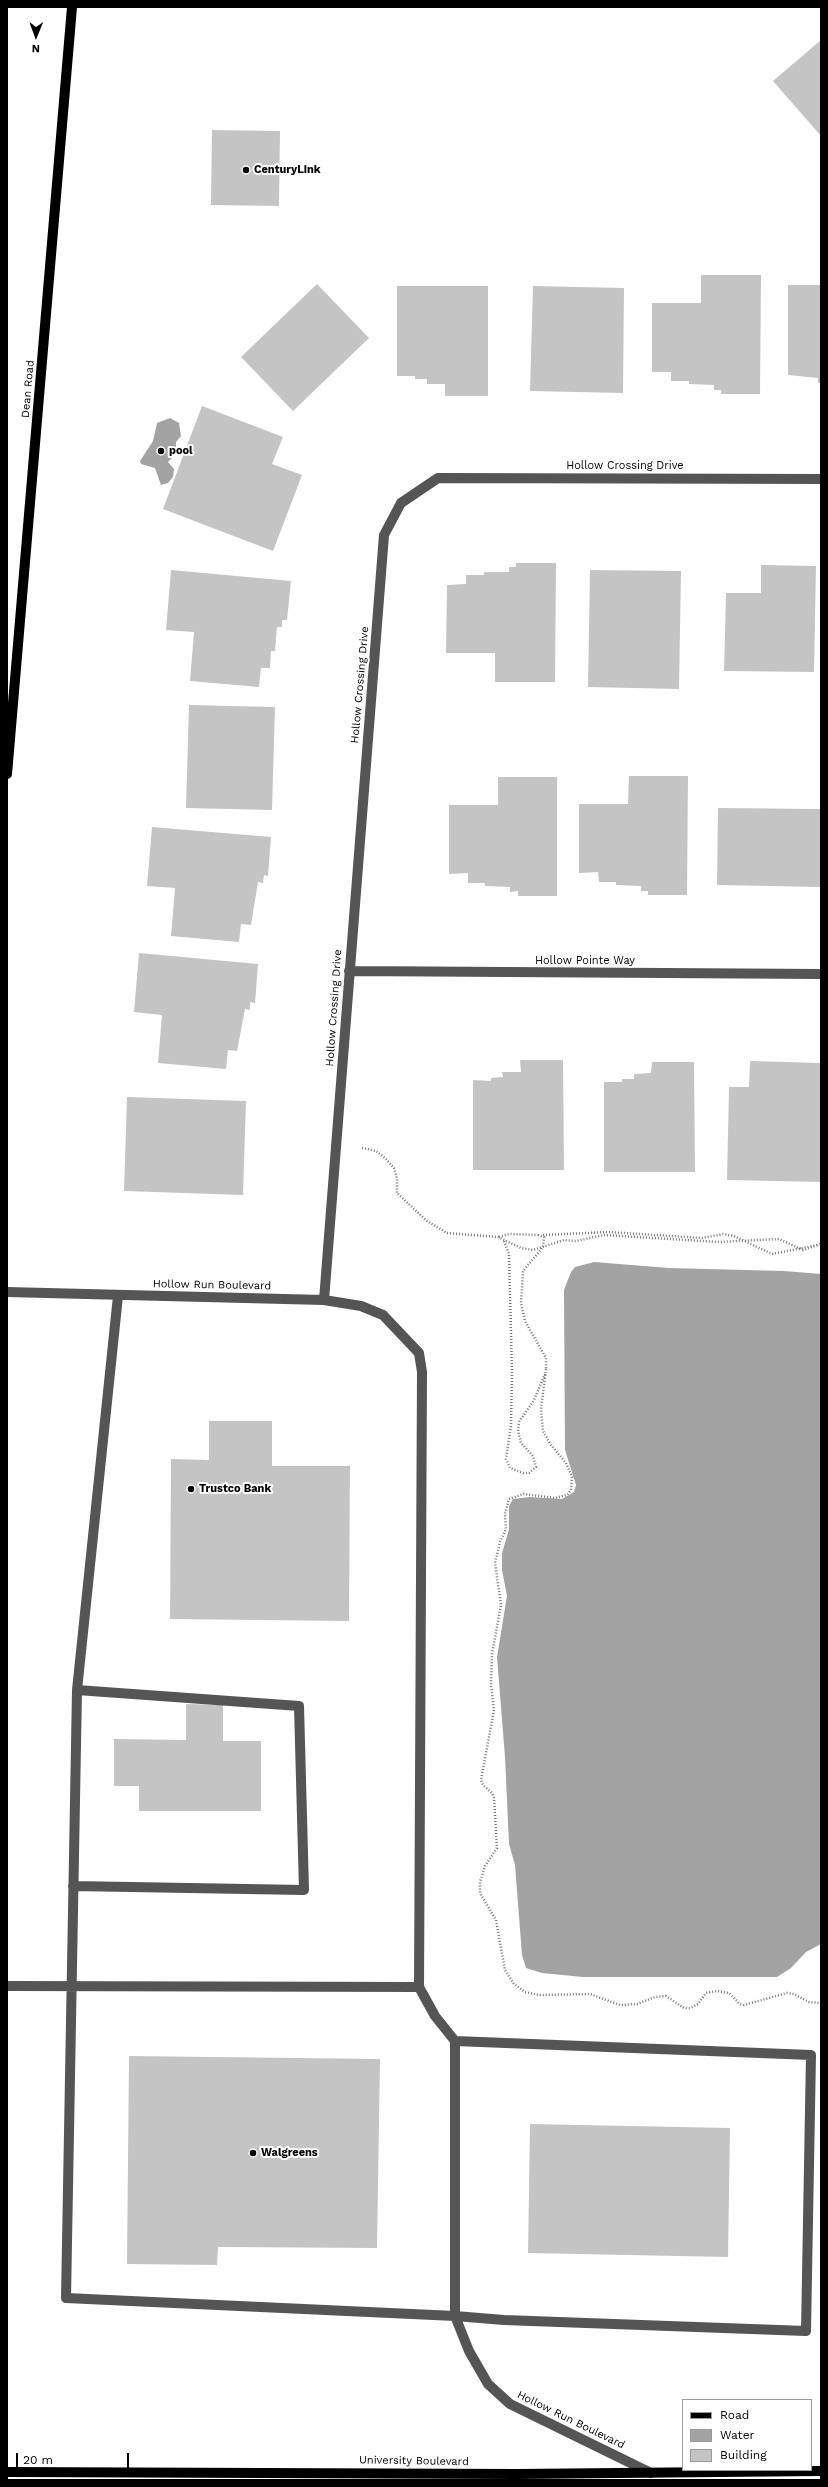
<!DOCTYPE html>
<style>
body{margin:0}
#map{position:relative;width:828px;height:2487px;overflow:hidden;background:#fff;font-family:"Work Sans",sans-serif}
canvas{display:block}
.frame{position:absolute;inset:0;border:8px solid #000;pointer-events:none}
.legend{position:absolute;left:682px;top:2399px;width:130px;height:72px;box-sizing:border-box;background:#fff;border:1px solid #999;margin:0;padding:5px 7px;list-style:none;font-size:12px;color:#000}
.legend li{display:flex;align-items:center;gap:8px;height:20px}
.legend b{width:20px;border:1px solid #999}
.north{position:absolute;left:16px;top:16px;width:40px;height:40px;-webkit-text-stroke:3px #fff;paint-order:stroke;rotate:181deg;font-size:11px;font-weight:700;line-height:16px;text-align:center;color:#000}
.north::after{content:'';display:block;margin:auto;width:14px;height:18px;background:#000;clip-path:polygon(50% 0,100% 100%,50% 72%,0 100%)}
.scale{position:absolute;left:16px;top:2453px;width:113px;height:18px;box-sizing:border-box;border:2px solid #000;border-top:0;padding-left:5px;font-size:12px;line-height:14px;white-space:nowrap;color:#000;-webkit-text-stroke:3px #fff;paint-order:stroke}
</style>
<div id="map">
<canvas width="828" height="2487"></canvas>
<div class="frame"></div>
<ul class="legend">
<li><b style="height:5px;background:#000"></b>Road</li>
<li><b style="height:11px;background:#a3a3a3"></b>Water</li>
<li><b style="height:11px;background:#c4c4c4"></b>Building</li>
</ul>
<div class="north">N</div>
<div class="scale">20 m</div>
</div>
<script>
const ctx = document.querySelector('canvas').getContext('2d');
ctx.lineJoin = 'round';
function fill(path, color) { ctx.fillStyle = color; ctx.fill(path, 'evenodd'); }
const shape = rows => new Path2D(rows.map(r => 'M' + r).join(''));
function strokePath(path, color, width, dash) { ctx.strokeStyle = color; ctx.lineWidth = width; ctx.lineCap = dash ? 'butt' : 'round'; ctx.setLineDash(dash || []); ctx.stroke(path); }
function drawText(font, color, halo, rows, align = 'center') {
  ctx.font = font + ' "Work Sans",sans-serif'; ctx.lineWidth = 4; ctx.setLineDash([]); ctx.textBaseline = 'middle'; ctx.strokeStyle = halo; ctx.fillStyle = color; for (const [text, x, y, turn = 0] of rows) {
    ctx.save(); ctx.translate(x, y); ctx.rotate((+turn || 0) * Math.PI / 180); ctx.textAlign = isNaN(turn) ? turn : align; if (halo) ctx.strokeText(text, 0, 0); ctx.fillText(text, 0, 0); ctx.restore();
  }
}
fill(shape([
 [170,418,179,423,181,436,176,442,176,450,172,458,168,462,174,469,173,477,168,483,161,485,155,468,141,464,140,461,153,441,157,423],
 [594,1262,669,1268,784,1271,821,1274,821,1944,806,1952,791,1968,777,1977,583,1977,542,1973,526,1968,522,1955,515,1865,509,1844,505,1757,497,1657,507,1596,502,1570,502,1553,509,1529,509,1506,513,1499,530,1497,562,1499,574,1492,576,1485,565,1450,564,1290,571,1272,575,1267]
]), '#a3a3a3');
fill(shape([
 [821,40,821,136,773,81],
 [212,130,280,131,279,206,211,205],
 [701,275,761,275,760,394,721,394,721,390,714,390,714,385,689,384,689,381,671,381,671,372,652,372,652,303,701,303],
 [317,284,369,338,293,411,241,357],
 [788,285,821,285,821,383,818,383,818,378,788,375],
 [397,286,488,286,488,396,445,396,445,384,427,384,427,379,415,379,415,376,397,376],
 [533,286,624,288,623,393,530,391],
 [202,406,283,437,272,464,302,475,273,551,163,509],
 [516,563,556,563,555,682,495,682,495,653,446,653,447,585,466,584,466,575,484,575,484,572,509,572,509,567,516,567],
 [761,565,816,566,814,672,724,671,726,593,761,593],
 [171,570,291,581,287,620,282,620,282,627,277,627,275,651,271,651,270,668,261,668,259,687,190,681,194,632,166,630],
 [590,570,681,571,679,689,588,687],
 [189,705,275,707,272,810,186,808],
 [629,776,688,776,687,895,648,895,648,891,641,891,641,886,616,885,616,882,599,882,598,872,579,873,579,804,628,804],
 [498,777,557,777,557,896,518,896,518,891,510,892,510,887,485,886,485,883,468,883,468,873,449,874,449,805,498,805],
 [718,808,821,809,821,887,717,885],
 [152,827,271,837,268,876,264,875,263,883,258,882,251,925,241,924,239,942,171,936,175,888,147,886],
 [139,953,258,964,255,1003,250,1002,250,1010,245,1009,237,1051,228,1050,226,1069,158,1063,162,1015,134,1012],
 [520,1060,563,1060,564,1170,473,1170,473,1080,491,1081,491,1078,503,1077,502,1072,521,1072],
 [750,1061,821,1063,821,1182,727,1180,729,1087,749,1087],
 [652,1062,694,1062,695,1172,604,1172,604,1082,622,1082,622,1079,634,1079,634,1074,651,1073],
 [127,1097,246,1101,243,1195,124,1191],
 [209,1421,272,1421,272,1466,350,1466,349,1621,170,1619,171,1459,209,1460],
 [186,1704,223,1705,223,1741,261,1741,261,1811,139,1811,139,1786,114,1786,114,1739,186,1740],
 [129,2056,380,2059,377,2248,218,2247,217,2265,127,2264],
 [530,2124,730,2128,728,2257,528,2253]
]), '#c4c4c4');
strokePath(shape([
 [362,1148,376,1151,385,1158,394,1168,397,1179,397,1193,427,1221,447,1233,498,1237,521,1248,533,1250,564,1240,576,1241,604,1235,719,1242,779,1239,803,1250,821,1244],
 [538,1235,544,1237,543,1247,523,1271,521,1303,525,1321,546,1358,546,1369],
 [543,1235,608,1232,702,1238,723,1234,734,1236,772,1254,818,1245],
 [499,1237,509,1234,538,1235],
 [504,1241,509,1254,512,1372,511,1425,506,1459,510,1468,523,1473,529,1473,536,1467,533,1456,521,1443,518,1431,519,1422,534,1400,545,1374],
 [546,1369,541,1409,543,1431,551,1445,566,1463,572,1477,571,1490,567,1495,555,1498,524,1494,509,1499,505,1514,506,1529,500,1542,495,1563,501,1605,492,1654,491,1685,494,1710,481,1780,483,1785,492,1793,494,1798,497,1848,485,1866,480,1882,480,1893,496,1920,505,1970,514,1984,525,1992,539,1995,590,1994,620,2005,637,2004,655,1997,666,1996,684,2008,690,2008,698,2004,706,1993,717,1991,729,1993,740,2004,744,2005,787,1993,794,1994,809,2002,821,2003]
]), '#777', 2.5, [1, 2]);
strokePath(shape([
 [349,971,821,974],
 [7,1292,324,1300,361,1306,383,1315,419,1353,422,1372,419,1987,435,2016,455,2041],
 [118,1296,77,1690,66,2298,455,2316,504,2320,806,2331,811,2055,455,2041,455,2316,469,2351,488,2384,510,2404,651,2473],
 [324,1300,384,535,401,503,438,478,821,479],
 [73,1886,304,1890,299,1706,77,1690],
 [7,1986,419,1987]
]), '#555', 10);
strokePath(shape([
 [7,774,72,7],
 [7,2472,517,2474,821,2471]
]), '#000', 10);
for (const [x, y, r, color] of [
 [246,170,4,"#000"],
 [161,451,4,"#000"],
 [191,1489,4,"#000"],
 [253,2153,4,"#000"]
]) { const dot = new Path2D(); dot.arc(x, y, r, 0, 2 * Math.PI); ctx.fillStyle = color; ctx.fill(dot); strokePath(dot, '#fff', 1.5); }
drawText('bold 11px', '#000', '#fff', [
 ["CenturyLink",254,170],
 ["pool",169,451],
 ["Trustco Bank",199,1489],
 ["Walgreens",261,2153]
], 'left');
drawText('11px', '#000', '#fff', [
 ["Dean Road",28,389,-85],
 ["Hollow Crossing Drive",625,466],
 ["Hollow Crossing Drive",360,685,-85],
 ["Hollow Pointe Way",585,961],
 ["Hollow Crossing Drive",334,1008,-86],
 ["Hollow Run Boulevard",212,1285,1],
 ["Hollow Run Boulevard",571,2420,26],
 ["University Boulevard",414,2461,1]
]);
</script>
